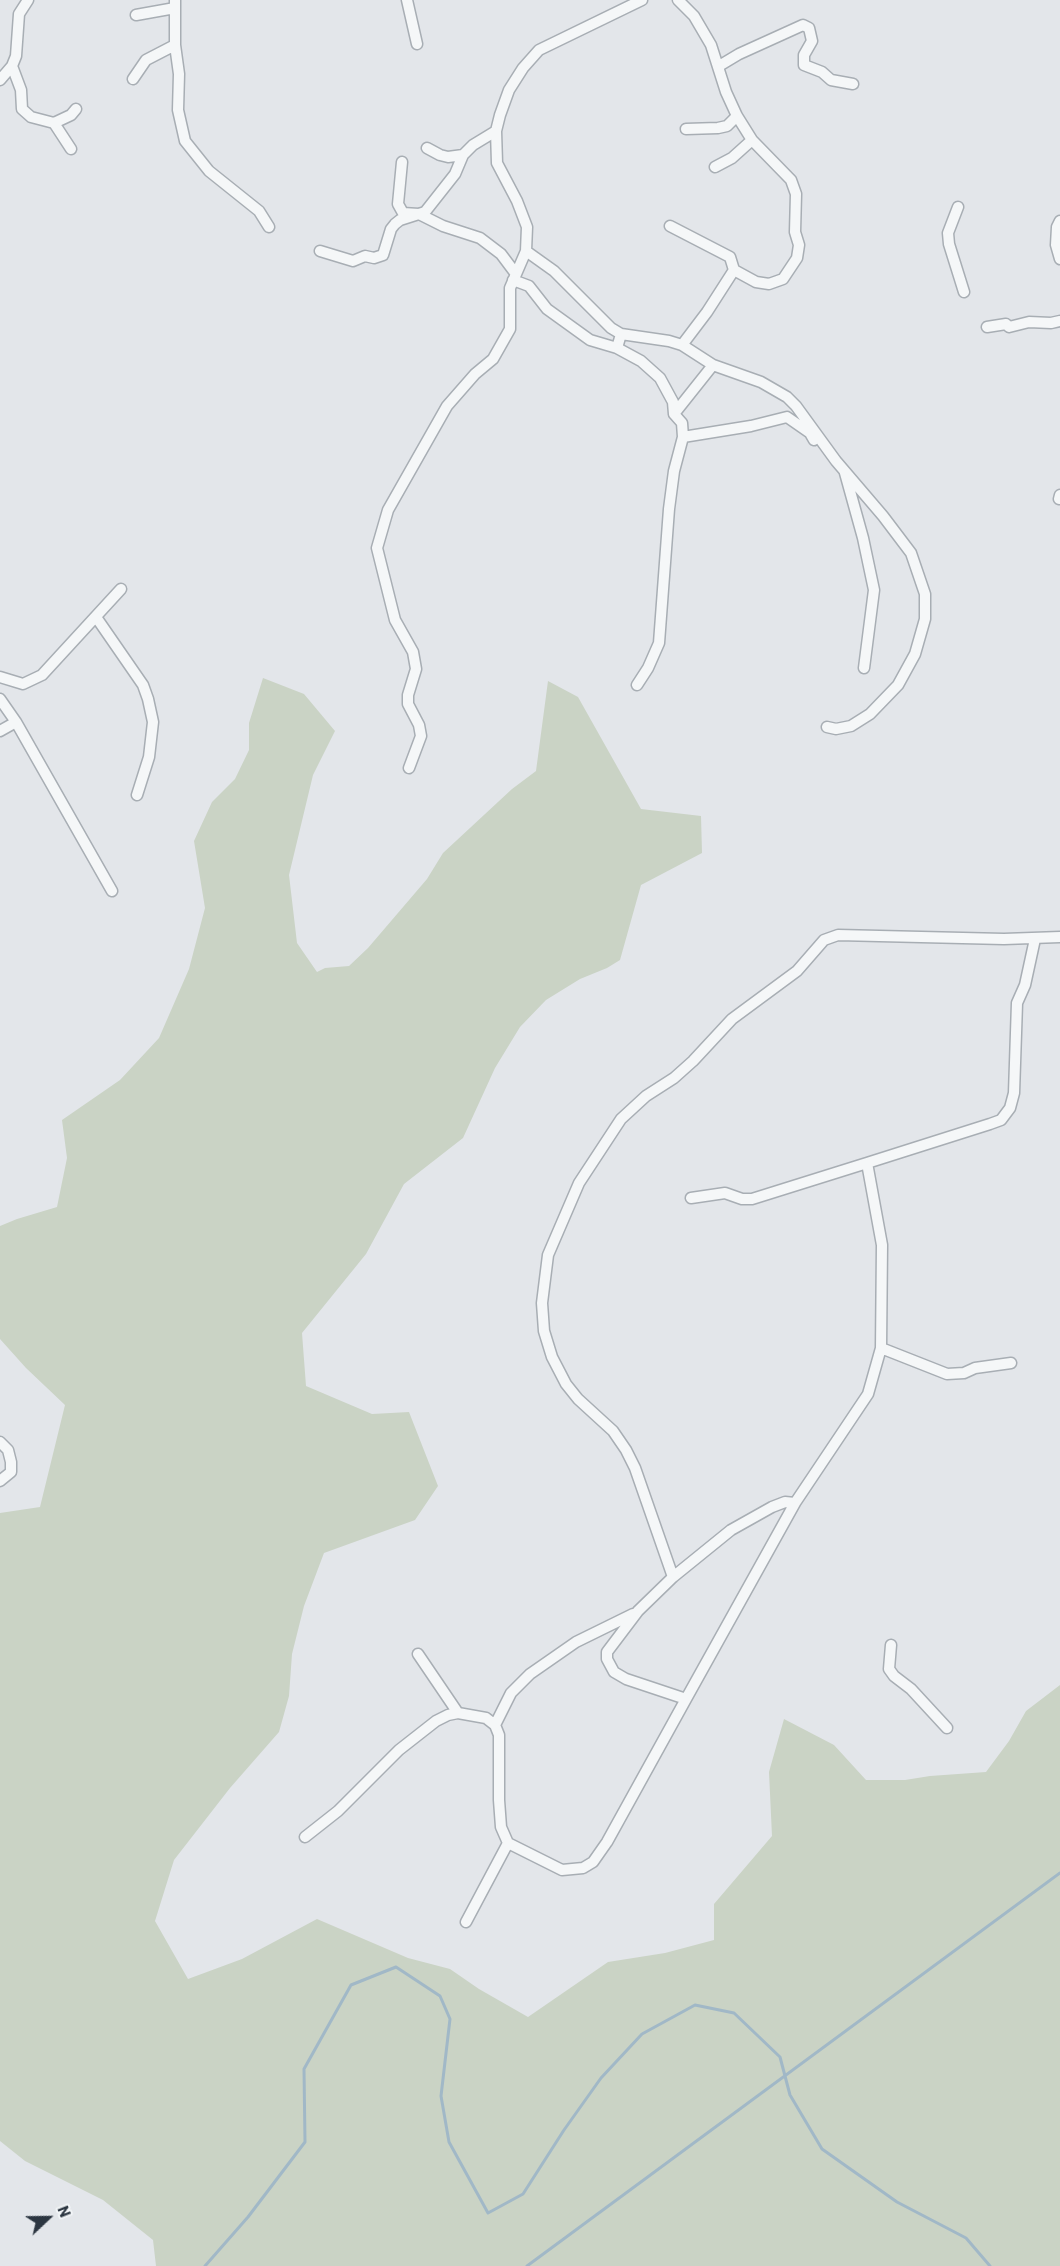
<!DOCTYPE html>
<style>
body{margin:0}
#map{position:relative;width:1060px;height:2266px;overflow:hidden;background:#e3e6ea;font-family:Barlow,sans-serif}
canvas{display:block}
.north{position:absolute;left:18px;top:2188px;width:60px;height:60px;-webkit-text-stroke:4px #f2f5f7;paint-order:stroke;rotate:68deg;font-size:16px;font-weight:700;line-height:24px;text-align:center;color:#2c3641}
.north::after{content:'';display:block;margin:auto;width:21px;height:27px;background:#2c3641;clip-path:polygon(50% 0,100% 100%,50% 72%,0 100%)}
</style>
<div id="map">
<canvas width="1060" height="2266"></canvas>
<div class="north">N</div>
</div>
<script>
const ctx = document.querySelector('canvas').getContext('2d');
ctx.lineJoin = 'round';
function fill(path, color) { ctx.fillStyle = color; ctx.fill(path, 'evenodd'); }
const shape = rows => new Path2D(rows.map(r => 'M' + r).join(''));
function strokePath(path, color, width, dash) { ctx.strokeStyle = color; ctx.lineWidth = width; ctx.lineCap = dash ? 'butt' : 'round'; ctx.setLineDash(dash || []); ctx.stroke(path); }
fill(shape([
 [263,678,304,694,335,731,313,775,289,875,297,943,317,972,325,968,349,966,368,948,427,879,443,853,512,789,536,771,548,681,578,697,641,809,701,816,702,853,641,885,620,960,607,968,580,979,546,1000,520,1027,495,1068,463,1138,404,1184,366,1254,302,1333,306,1386,372,1414,409,1412,438,1486,415,1520,324,1553,304,1606,292,1654,289,1696,279,1732,230,1788,174,1860,155,1921,188,1979,242,1959,317,1919,408,1958,450,1969,479,1989,528,2017,608,1962,665,1953,714,1940,714,1904,772,1836,769,1772,784,1719,834,1745,866,1780,905,1780,930,1776,986,1772,1009,1741,1026,1711,1060,1685,1060,2266,156,2266,153,2240,103,2200,25,2161,0,2141,0,1513,40,1507,65,1405,26,1368,0,1339,0,1226,17,1219,57,1207,67,1158,62,1120,120,1080,159,1038,189,969,205,908,194,841,212,802,235,779,249,750,249,723]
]), '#cad3c5');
strokePath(shape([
 [205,2266,248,2217,305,2142,304,2069,351,1985,396,1967,440,1996,450,2019,441,2096,449,2142,488,2213,523,2194,564,2130,601,2078,642,2034,695,2005,734,2013,780,2057,790,2095,822,2149,897,2202,966,2238,990,2266],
 [527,2266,1060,1873]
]), '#a1b8c7', 3);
const street = shape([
 [28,0,19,14,16,56,12,66,21,90,22,109,31,117,54,123,71,149],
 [175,0,175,45,179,74,178,110,185,141,209,171,259,211,269,227],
 [407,0,417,44],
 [678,0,694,16,711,45,726,92,737,116,752,140,791,180,796,194,795,232,799,245,797,258,783,279,769,284,756,282,734,270],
 [136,15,175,8],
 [719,66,739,54,803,25,809,28,812,41,804,55,804,65,822,72,831,80,853,84],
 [133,79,146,60,175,45],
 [0,80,12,66],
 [54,123,71,115,76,109],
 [686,129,718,128,727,126,737,116],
 [427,148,440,155,448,157,463,155],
 [402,162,398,204,403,213,419,214,443,226,480,238,501,254,516,274],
 [715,167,732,158,752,140],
 [958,207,948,233,949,244,964,292],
 [1060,221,1057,227,1056,245,1060,259],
 [670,226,730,257,734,270,707,312,682,345],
 [320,251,353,261,365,256,374,258,383,255,391,229,395,224,400,220,425,212,455,174,463,155,473,145,496,131],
 [526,251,554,271,611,328,621,334,617,348,641,361,660,378,673,402,674,414,682,423,683,437,674,471,669,509,659,643,648,668,637,685],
 [513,280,529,286,547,309,590,340,617,348],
 [987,327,1006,324,1009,327,1029,322,1051,323,1060,321],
 [621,334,669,341,682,345,713,365,761,382,787,397,796,406,836,461,883,516,911,553,925,594,925,619,915,654,898,685,870,714,851,726,836,729,827,727],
 [674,414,713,365],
 [683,437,751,426,787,417,810,433,814,440],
 [845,473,863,538,874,590,864,668],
 [1059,499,1060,495],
 [96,617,143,685,148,699,153,722,149,757,137,795],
 [0,677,23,684,42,675,121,589],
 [0,699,16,722,112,891],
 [0,731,16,722],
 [409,768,421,736,419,725,408,704,408,695,416,669,413,652,395,620,377,548,388,510,447,406,475,374,493,359,510,329,510,288,526,251,527,227,517,201,497,163,496,131,500,115,509,90,523,68,539,50,642,0],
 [691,1198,725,1193,742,1199,752,1199,867,1163],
 [881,1348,947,1374,964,1373,975,1368,1011,1363],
 [0,1442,8,1450,11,1462,11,1472,0,1481],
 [673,1577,731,1530,772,1507,785,1502,795,1503],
 [891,1645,889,1669,894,1676,911,1689,947,1728],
 [418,1654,458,1713],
 [686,1699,795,1503,868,1394,881,1348,882,1245,867,1163,990,1124,1001,1120,1010,1108,1014,1093,1017,1003,1025,985,1035,939],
 [495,1725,511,1693,530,1674,576,1642,633,1614],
 [305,1837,338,1811,399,1750,436,1721,448,1715,458,1713,486,1718,495,1725,499,1735,499,1800,501,1827,508,1843,562,1870,583,1868,593,1862,607,1842,686,1699,626,1679,614,1672,607,1659,607,1652,638,1611,673,1577,635,1468,626,1450,613,1431,578,1399,566,1384,552,1357,544,1331,542,1303,548,1255,579,1183,621,1119,646,1096,674,1078,693,1061,732,1019,797,971,824,940,838,935,1004,939,1060,937],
 [466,1922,508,1843]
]);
strokePath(street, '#a8aeb4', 13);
strokePath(street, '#f5f7f8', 10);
</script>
